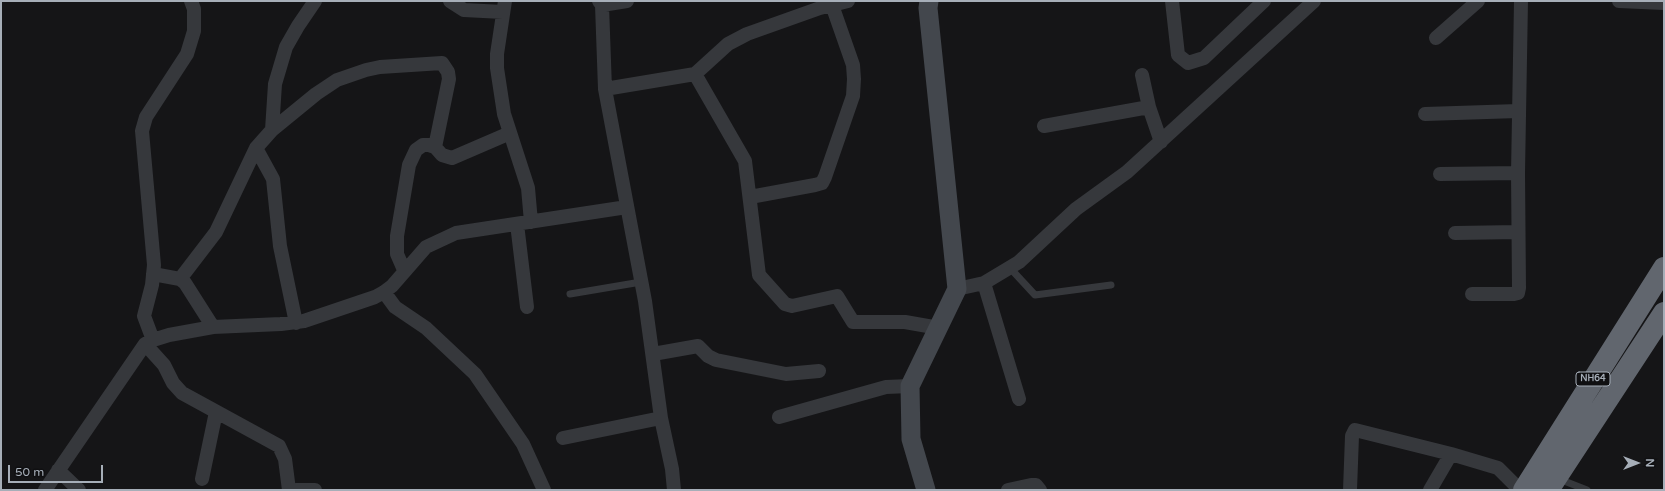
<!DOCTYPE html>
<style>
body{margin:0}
#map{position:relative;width:1665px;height:491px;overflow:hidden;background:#151517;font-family:"Varela Round",sans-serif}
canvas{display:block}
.frame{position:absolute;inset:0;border:2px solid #a6aeb8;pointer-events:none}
.north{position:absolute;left:1617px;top:443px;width:40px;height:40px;-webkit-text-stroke:3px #101012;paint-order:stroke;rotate:90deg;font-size:11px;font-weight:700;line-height:16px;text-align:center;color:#a6aeb8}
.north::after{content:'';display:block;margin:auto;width:14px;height:18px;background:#a6aeb8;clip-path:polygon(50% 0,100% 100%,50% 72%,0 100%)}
.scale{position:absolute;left:8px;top:465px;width:95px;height:18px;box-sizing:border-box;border:2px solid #a6aeb8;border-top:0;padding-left:5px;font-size:12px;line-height:14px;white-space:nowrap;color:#a6aeb8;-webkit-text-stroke:3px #101012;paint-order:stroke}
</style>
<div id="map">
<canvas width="1665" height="491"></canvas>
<div class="frame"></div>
<div class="north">N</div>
<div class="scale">50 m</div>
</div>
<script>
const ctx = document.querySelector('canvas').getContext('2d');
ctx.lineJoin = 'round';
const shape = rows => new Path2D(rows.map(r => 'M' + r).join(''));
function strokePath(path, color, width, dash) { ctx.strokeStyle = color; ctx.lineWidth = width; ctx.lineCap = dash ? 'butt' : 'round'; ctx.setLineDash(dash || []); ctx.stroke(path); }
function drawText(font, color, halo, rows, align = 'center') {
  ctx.font = font + ' "Varela Round",sans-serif'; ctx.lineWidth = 3.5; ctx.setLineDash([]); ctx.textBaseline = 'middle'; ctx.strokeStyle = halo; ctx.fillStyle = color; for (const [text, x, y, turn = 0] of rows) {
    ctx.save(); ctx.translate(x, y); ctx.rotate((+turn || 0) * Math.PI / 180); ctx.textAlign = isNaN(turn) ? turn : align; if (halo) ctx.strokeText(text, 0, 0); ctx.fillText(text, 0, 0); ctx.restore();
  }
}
strokePath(shape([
 [1010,268,1035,295,1111,285],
 [570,294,641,282],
 [1559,479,1587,490]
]), '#36383c', 7);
strokePath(shape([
 [450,1,464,10,503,12],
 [505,1,497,54,497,68,504,114,528,188,531,222],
 [599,1,602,5,605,89,645,301,661,418,672,469,674,490],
 [1172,1,1178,55,1188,63,1204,58,1264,1],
 [1619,1,1664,3],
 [602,5,627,1],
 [1436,38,1478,1],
 [695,74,745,161,759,275,785,304,792,306,837,296,853,322,905,322,939,328],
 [1142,75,1149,107,1161,142],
 [605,89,695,74,728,44,747,34,820,8,848,1],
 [1425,114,1518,111],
 [1044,126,1149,107],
 [272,130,275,84,286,47,298,26,315,1],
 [256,148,273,179,280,246,296,323],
 [1440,174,1518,173],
 [750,197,815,185,822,183,825,177,853,96,854,79,853,65,832,5],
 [517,224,527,307],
 [1455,233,1518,232],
 [404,270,397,254,397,236,409,165,416,150,423,145,429,145,435,147,442,155,452,158,510,133],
 [153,274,180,279,185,283,213,327],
 [180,279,216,232,256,148,272,130,316,94,337,80,366,70,380,67,442,63,448,72,449,79,435,147],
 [984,283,1019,399],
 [957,289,984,283,1019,262,1076,209,1127,172,1314,1],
 [384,292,395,307,426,328,475,374,523,444,544,490],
 [1472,294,1514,294,1518,293,1519,288,1518,173,1521,1],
 [153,340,144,316,152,285,154,265,142,131,146,117,187,54,194,31,194,9,191,1],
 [145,344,164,365,173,383,182,393,279,446,285,459,289,490],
 [653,354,698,346,708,356,716,360,786,374,819,371],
 [779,417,886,387,910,386],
 [563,438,661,418],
 [58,470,79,490],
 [202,479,216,412],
 [45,490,145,344,153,340,169,335,213,327,281,324,304,321,375,297,384,292,392,286,426,247,456,233,627,207],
 [296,490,315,490],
 [1008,490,1031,485,1036,485,1040,490],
 [1350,490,1352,436,1355,430,1451,454,1498,468,1520,490],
 [1430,490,1451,454]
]), '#36383c', 14);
strokePath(shape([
 [926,490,911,439,910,386,957,289,928,8,929,1]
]), '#43474d', 19);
strokePath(shape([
 [1524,490,1664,268],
 [1548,490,1664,313]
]), '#61666e', 22);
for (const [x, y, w] of [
 [1593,379,34]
]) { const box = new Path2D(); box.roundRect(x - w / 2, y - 7, w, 14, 3); ctx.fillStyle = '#101012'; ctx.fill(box); strokePath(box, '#a6aeb8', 1); }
drawText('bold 9px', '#a6aeb8', null, [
 ["NH64",1593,379]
]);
</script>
